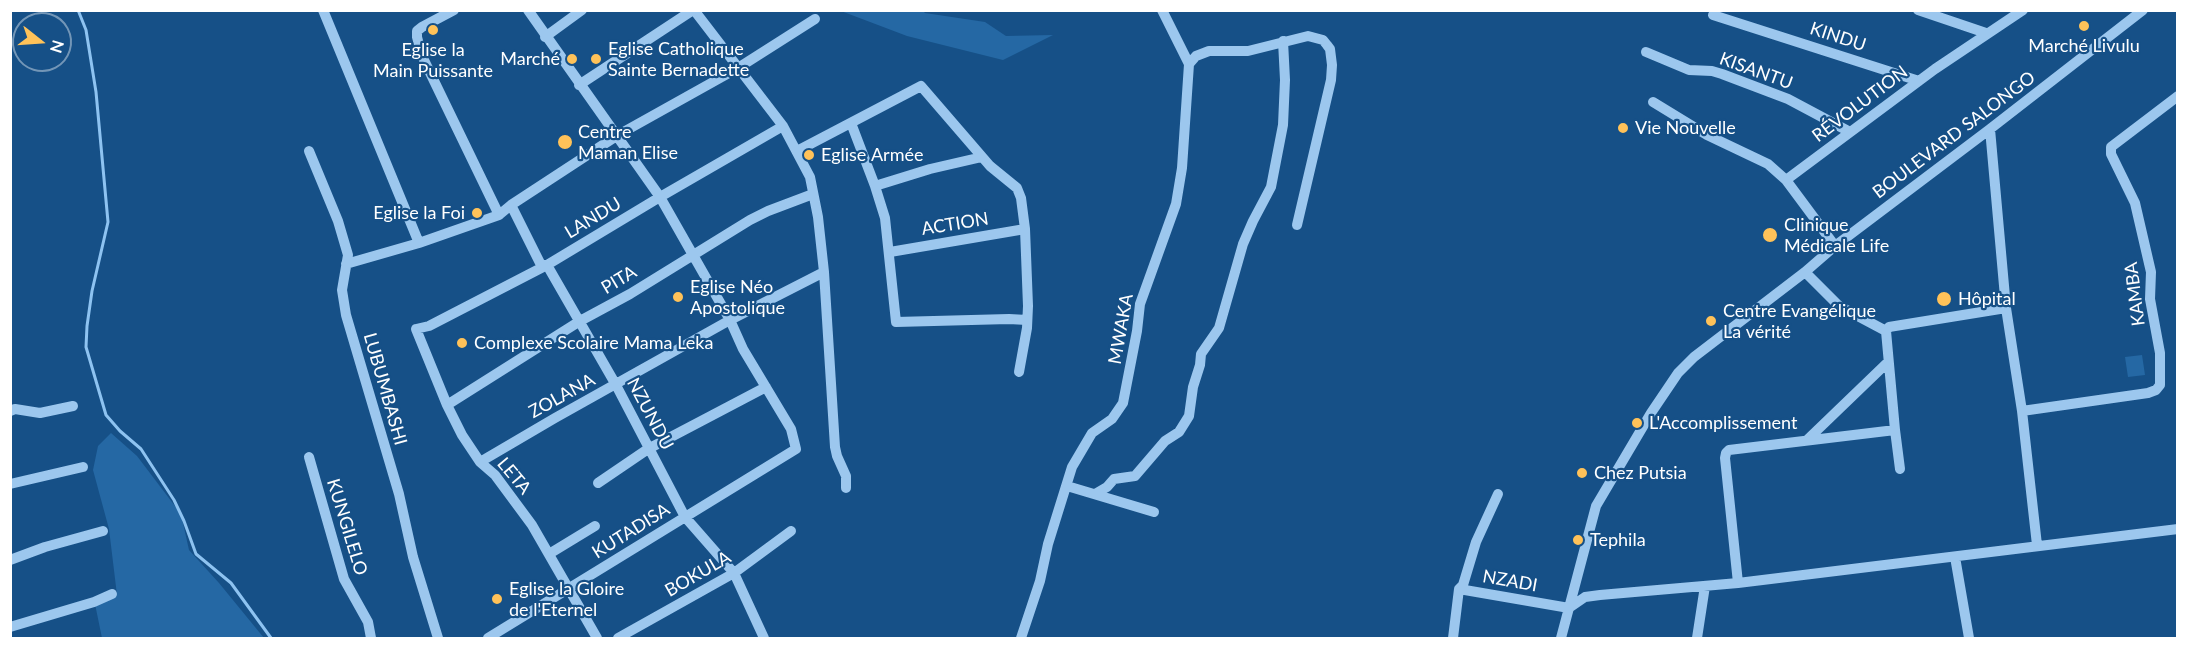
<!DOCTYPE html>
<meta charset="utf-8">
<style>
body{margin:0}
#map{position:relative;width:2188px;height:649px;overflow:hidden;background:#165087;font-family:Lato,sans-serif}
canvas{display:block}
.frame{position:absolute;inset:0;border:12px solid #fff;pointer-events:none}
.north{position:absolute;left:12px;top:12px;width:60px;height:60px;box-sizing:border-box;background:#165087;border:2px solid #7396b7;border-radius:50%;rotate:107deg;font-size:16px;font-weight:700;line-height:24px;text-align:center;color:#fff}
.north::after{content:'';display:block;margin:auto;width:21px;height:27px;background:#ffc259;clip-path:polygon(50% 0,100% 100%,50% 72%,0 100%)}
</style>
<div id="map">
<canvas width="2188" height="649"></canvas>
<div class="frame"></div>
<div class="north">N</div>
</div>
<script>
const ctx = document.querySelector('canvas').getContext('2d');
ctx.lineJoin = 'round';
function fill(path, color) { ctx.fillStyle = color; ctx.fill(path, 'evenodd'); }
const shape = rows => new Path2D(rows.map(r => 'M' + r).join(''));
function strokePath(path, color, width, dash) { ctx.strokeStyle = color; ctx.lineWidth = width; ctx.lineCap = dash ? 'butt' : 'round'; ctx.setLineDash(dash || []); ctx.stroke(path); }
function drawText(font, color, halo, rows, align = 'center') {
  ctx.font = font + ' Lato,sans-serif'; ctx.lineWidth = 4.5; ctx.setLineDash([]); ctx.textBaseline = 'middle'; ctx.strokeStyle = halo; ctx.fillStyle = color; for (const [text, x, y, turn = 0] of rows) {
    ctx.save(); ctx.translate(x, y); ctx.rotate((+turn || 0) * Math.PI / 180); ctx.textAlign = isNaN(turn) ? turn : align; if (halo) ctx.strokeText(text, 0, 0); ctx.fillText(text, 0, 0); ctx.restore();
  }
}
fill(shape([
 [841,11,923,11,925,13,985,22,1006,36,1053,35,1003,60,907,36],
 [2142,355,2145,375,2128,377,2125,357],
 [111,433,137,456,181,514,189,550,219,583,264,638,102,638,95,604,117,595,109,529,93,470,98,446]
]), '#2568a4');
strokePath(shape([
 [78,10,86,30,96,92,108,222,92,291,87,326,86,347,106,415,120,431,141,449,174,500,184,521,196,554,231,583,271,638]
]), '#8ec3f1', 3);
strokePath(shape([
 [323,10,419,243],
 [454,10,422,27,417,31,417,37,422,56,499,215],
 [694,10,783,126,810,177,818,217,824,272,835,447,837,456,846,476,846,488],
 [1918,10,1986,33],
 [1713,15,1919,81],
 [545,37,582,10],
 [1646,52,1689,70,1712,71,1722,74,1788,99,1850,132],
 [1189,64,1196,56,1209,51,1248,51,1308,36,1323,40,1327,45,1330,49,1332,65,1331,80,1297,225],
 [579,85,693,10],
 [1653,102,1707,135,1768,164,1786,180],
 [851,123,875,186,885,218,896,322,1009,319,1027,320],
 [1990,129,2006,308,2022,411,2037,545],
 [309,151,338,221,348,255,342,290,346,315,399,494,413,557,438,638],
 [797,151,921,86,990,166,1017,188,1021,198,1025,229,1028,306,1027,328,1019,372],
 [875,186,930,169,982,157],
 [511,205,541,265,547,265,616,385,685,517,734,573,764,638],
 [1835,246,1786,180,1935,69,2023,10],
 [890,252,1025,229],
 [346,264,419,243,499,215,511,205,618,135,738,68,815,19],
 [1805,272,1839,306,1886,331],
 [447,405,580,321,630,294,750,220,768,211,813,194],
 [10,411,15,409,40,413,73,406],
 [2022,411,2148,393,2156,390,2160,385,2160,353,2150,299,2151,272,2135,203,2111,154,2111,147,2178,96],
 [1807,440,1888,362],
 [309,457,344,579,368,622,371,638],
 [480,462,555,418,730,320,824,272],
 [1900,469,1895,430,1886,331,1889,327,2006,308],
 [598,483,648,449,766,387],
 [10,484,83,467],
 [1067,486,1154,512],
 [1095,494,1107,487,1114,479,1135,476,1165,441,1179,432,1189,416,1193,387,1200,365,1201,354,1219,328,1243,244,1253,221,1271,187,1283,125,1285,80,1283,41],
 [549,554,595,526],
 [1955,557,1969,638],
 [10,560,45,547,103,531],
 [1738,583,1725,458,1726,453,1729,450,1895,430],
 [1459,589,1463,585,1476,542,1498,494],
 [10,627,94,602,112,594],
 [488,638,796,449,791,429,743,349,730,320,660,197,528,10],
 [597,638,532,525,495,475,480,462,462,435,447,405,416,329,429,326,547,265,660,197,783,126],
 [618,638,734,573,791,531],
 [1021,638,1040,581,1048,544,1072,467,1092,433,1112,419,1123,403,1137,331,1140,304,1176,204,1182,168,1189,64,1162,10],
 [1453,638,1459,589,1569,608,1585,597,1600,595,1738,583,2178,529],
 [1561,638,1596,506,1651,413,1678,373,1694,357,1805,272,1835,246,1990,129,2143,10],
 [1697,638,1705,586]
]), '#9cc7ee', 10);
for (const [x, y, r, color] of [
 [2084,26,6,"#ffc259"],
 [433,30,6,"#ffc259"],
 [572,59,6,"#ffc259"],
 [596,59,6,"#ffc259"],
 [1623,128,6,"#ffc259"],
 [565,142,8,"#ffc259"],
 [809,155,6,"#ffc259"],
 [477,213,6,"#ffc259"],
 [1770,235,8,"#ffc259"],
 [678,297,6,"#ffc259"],
 [1944,299,8,"#ffc259"],
 [1711,321,6,"#ffc259"],
 [462,343,6,"#ffc259"],
 [1637,423,6,"#ffc259"],
 [1582,473,6,"#ffc259"],
 [1578,540,6,"#ffc259"],
 [497,599,6,"#ffc259"]
]) { const dot = new Path2D(); dot.arc(x, y, r, 0, 2 * Math.PI); ctx.fillStyle = color; ctx.fill(dot); strokePath(dot, '#165087', 2); }
drawText('18px', '#fff', '#165087', [
 ["KINDU",1838,37,18],
 ["KISANTU",1756,71,20],
 ["RÉVOLUTION",1860,104,-37],
 ["BOULEVARD SALONGO",1954,135,-37],
 ["LANDU",593,218,-31],
 ["ACTION",955,224,-9],
 ["PITA",619,280,-31],
 ["KAMBA",2135,294,-97],
 ["MWAKA",1121,329,-80],
 ["LUBUMBASHI",385,389,74],
 ["ZOLANA",562,396,-29],
 ["NZUNDU",650,414,62],
 ["LETA",514,476,50],
 ["KUNGILELO",347,527,73],
 ["KUTADISA",631,531,-32],
 ["BOKULA",698,574,-30],
 ["NZADI",1510,581,10]
]);
drawText('18px', '#fff', '#165087', [
 ["Marché Livulu",2084,46,"center"],
 ["Eglise Catholique",608,49],
 ["Sainte Bernadette",608,70],
 ["Eglise la",433,50,"center"],
 ["Main Puissante",433,71,"center"],
 ["Marché",560,59,"right"],
 ["Vie Nouvelle",1635,128],
 ["Centre",578,132],
 ["Maman Elise",578,153],
 ["Eglise Armée",821,155],
 ["Eglise la Foi",465,213,"right"],
 ["Clinique",1784,225],
 ["Médicale Life",1784,246],
 ["Eglise Néo",690,287],
 ["Apostolique",690,308],
 ["Hôpital",1958,299],
 ["Centre Evangélique",1723,311],
 ["La vérité",1723,332],
 ["Complexe Scolaire Mama Leka",474,343],
 ["L'Accomplissement",1649,423],
 ["Chez Putsia",1594,473],
 ["Tephila",1590,540],
 ["Eglise la Gloire",509,589],
 ["de l'Eternel",509,610]
], 'left');
</script>
